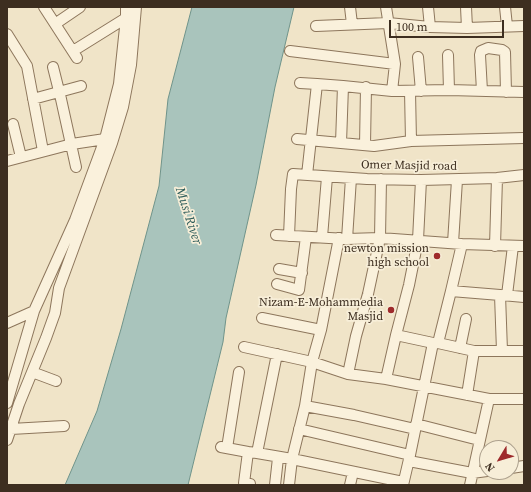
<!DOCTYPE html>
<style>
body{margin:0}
#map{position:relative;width:531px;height:492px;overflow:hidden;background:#f0e4c8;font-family:"Source Serif 4",serif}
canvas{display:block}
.frame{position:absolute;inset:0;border:8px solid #3d2e20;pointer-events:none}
.north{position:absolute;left:479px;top:440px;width:40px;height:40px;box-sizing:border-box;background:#f7eed8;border:1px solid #ada18e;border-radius:50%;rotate:232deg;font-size:11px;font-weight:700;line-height:16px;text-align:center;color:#3d2e20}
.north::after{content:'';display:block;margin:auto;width:14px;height:18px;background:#9e2a2b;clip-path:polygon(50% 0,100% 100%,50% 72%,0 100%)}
.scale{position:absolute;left:389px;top:20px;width:115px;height:18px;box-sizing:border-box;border:2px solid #3d2e20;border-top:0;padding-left:5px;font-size:12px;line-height:14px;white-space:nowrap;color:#3d2e20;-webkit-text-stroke:3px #f7eed8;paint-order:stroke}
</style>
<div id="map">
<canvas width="531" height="492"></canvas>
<div class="frame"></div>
<div class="north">N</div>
<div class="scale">100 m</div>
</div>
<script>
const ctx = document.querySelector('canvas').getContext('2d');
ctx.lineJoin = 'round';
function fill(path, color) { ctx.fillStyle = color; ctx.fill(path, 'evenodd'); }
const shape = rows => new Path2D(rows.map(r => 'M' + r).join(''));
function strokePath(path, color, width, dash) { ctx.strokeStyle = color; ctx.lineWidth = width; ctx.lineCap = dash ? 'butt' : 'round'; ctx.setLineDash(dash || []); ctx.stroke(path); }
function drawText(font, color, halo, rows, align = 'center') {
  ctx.font = font + ' "Source Serif 4",serif'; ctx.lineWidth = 3.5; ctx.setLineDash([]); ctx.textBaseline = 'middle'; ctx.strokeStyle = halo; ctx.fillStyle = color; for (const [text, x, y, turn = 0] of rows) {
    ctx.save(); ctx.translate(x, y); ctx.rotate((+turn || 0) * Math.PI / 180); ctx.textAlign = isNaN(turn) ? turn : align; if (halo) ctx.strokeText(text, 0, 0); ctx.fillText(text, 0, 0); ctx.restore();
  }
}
const water = shape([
 [192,7,294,7,275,87,256,185,226,318,223,342,188,485,65,485,97,411,121,329,159,186,168,99,192,7]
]);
fill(water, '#a9c4bc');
strokePath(water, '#6f938a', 1);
const minor = shape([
 [44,7,77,58],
 [350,7,352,24],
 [386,7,395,64,392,91],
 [428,7,430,27],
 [466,7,467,28],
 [505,7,507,26],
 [55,24,80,7],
 [316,26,388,23,430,27,467,28,524,26],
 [7,34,27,66,43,151],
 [73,51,126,18],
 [290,51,395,64],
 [448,55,449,90],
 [418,57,421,91],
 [53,67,61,99,76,167],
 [300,83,317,84],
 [410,91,411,141],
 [482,91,480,55,481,51,488,48,502,50,505,52,506,92],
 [33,99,81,86],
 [13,124,21,157],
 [297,139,374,146,411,141,524,138],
 [341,143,343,86,392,91,449,90,524,92],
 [365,145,366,87],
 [7,161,72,144,105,139],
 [307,175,317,84,343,86],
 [276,235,347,239,380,238,462,244,524,246],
 [289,236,291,189,293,174,367,179,421,180,497,178,524,175],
 [322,237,327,177],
 [339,238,321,330,312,362,305,406,292,459,403,482],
 [347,239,351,178],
 [453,243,457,180],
 [495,246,497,178],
 [279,269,302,273],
 [277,284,299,290,306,237],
 [451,291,462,244],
 [502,295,524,297],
 [507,295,513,246],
 [262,318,321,330],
 [7,323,34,311],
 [396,335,409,285,418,240,421,180],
 [433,343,438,343,474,351,524,351],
 [438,343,451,291,500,295,502,351],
 [244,347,312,362,348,374,386,379,489,399,524,399],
 [460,348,466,319],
 [277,354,257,453,292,459,289,485],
 [32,372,56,381],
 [348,374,356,336,368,294,380,238,381,179],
 [386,379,396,335,433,343,410,455,403,485],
 [467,395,474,351],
 [7,403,34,311,75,220,105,139,119,84,126,18,126,7],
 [305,406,354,415,415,429],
 [416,424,479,440],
 [11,429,64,426],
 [299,429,410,455],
 [7,440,19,404,46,338,55,313,59,288,112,143,123,107,131,65,136,7],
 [221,447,248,452],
 [227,448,239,372],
 [409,461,472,473,487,471],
 [511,468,524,466],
 [250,485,250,484,244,483,248,452,257,453],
 [275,485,278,458],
 [350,485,353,472],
 [470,485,489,399]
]);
strokePath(minor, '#8d765c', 12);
strokePath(minor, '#faf1dc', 10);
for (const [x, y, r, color] of [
 [437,256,4,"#9e2a2b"],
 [391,310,4,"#9e2a2b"]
]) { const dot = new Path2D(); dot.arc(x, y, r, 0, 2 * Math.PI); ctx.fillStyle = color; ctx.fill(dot); strokePath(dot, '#f7eed8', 1.5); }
drawText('12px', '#3d2e20', '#f7eed8', [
 ["Omer Masjid road",409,166,1]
]);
drawText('12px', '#3d2e20', '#f7eed8', [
 ["newton mission",429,249],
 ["high school",429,263],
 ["Nizam-E-Mohammedia",383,303],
 ["Masjid",383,317]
], 'right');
drawText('italic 13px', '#2f5d5a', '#f7eed8', [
 ["Musi River",188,216,72]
]);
</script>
